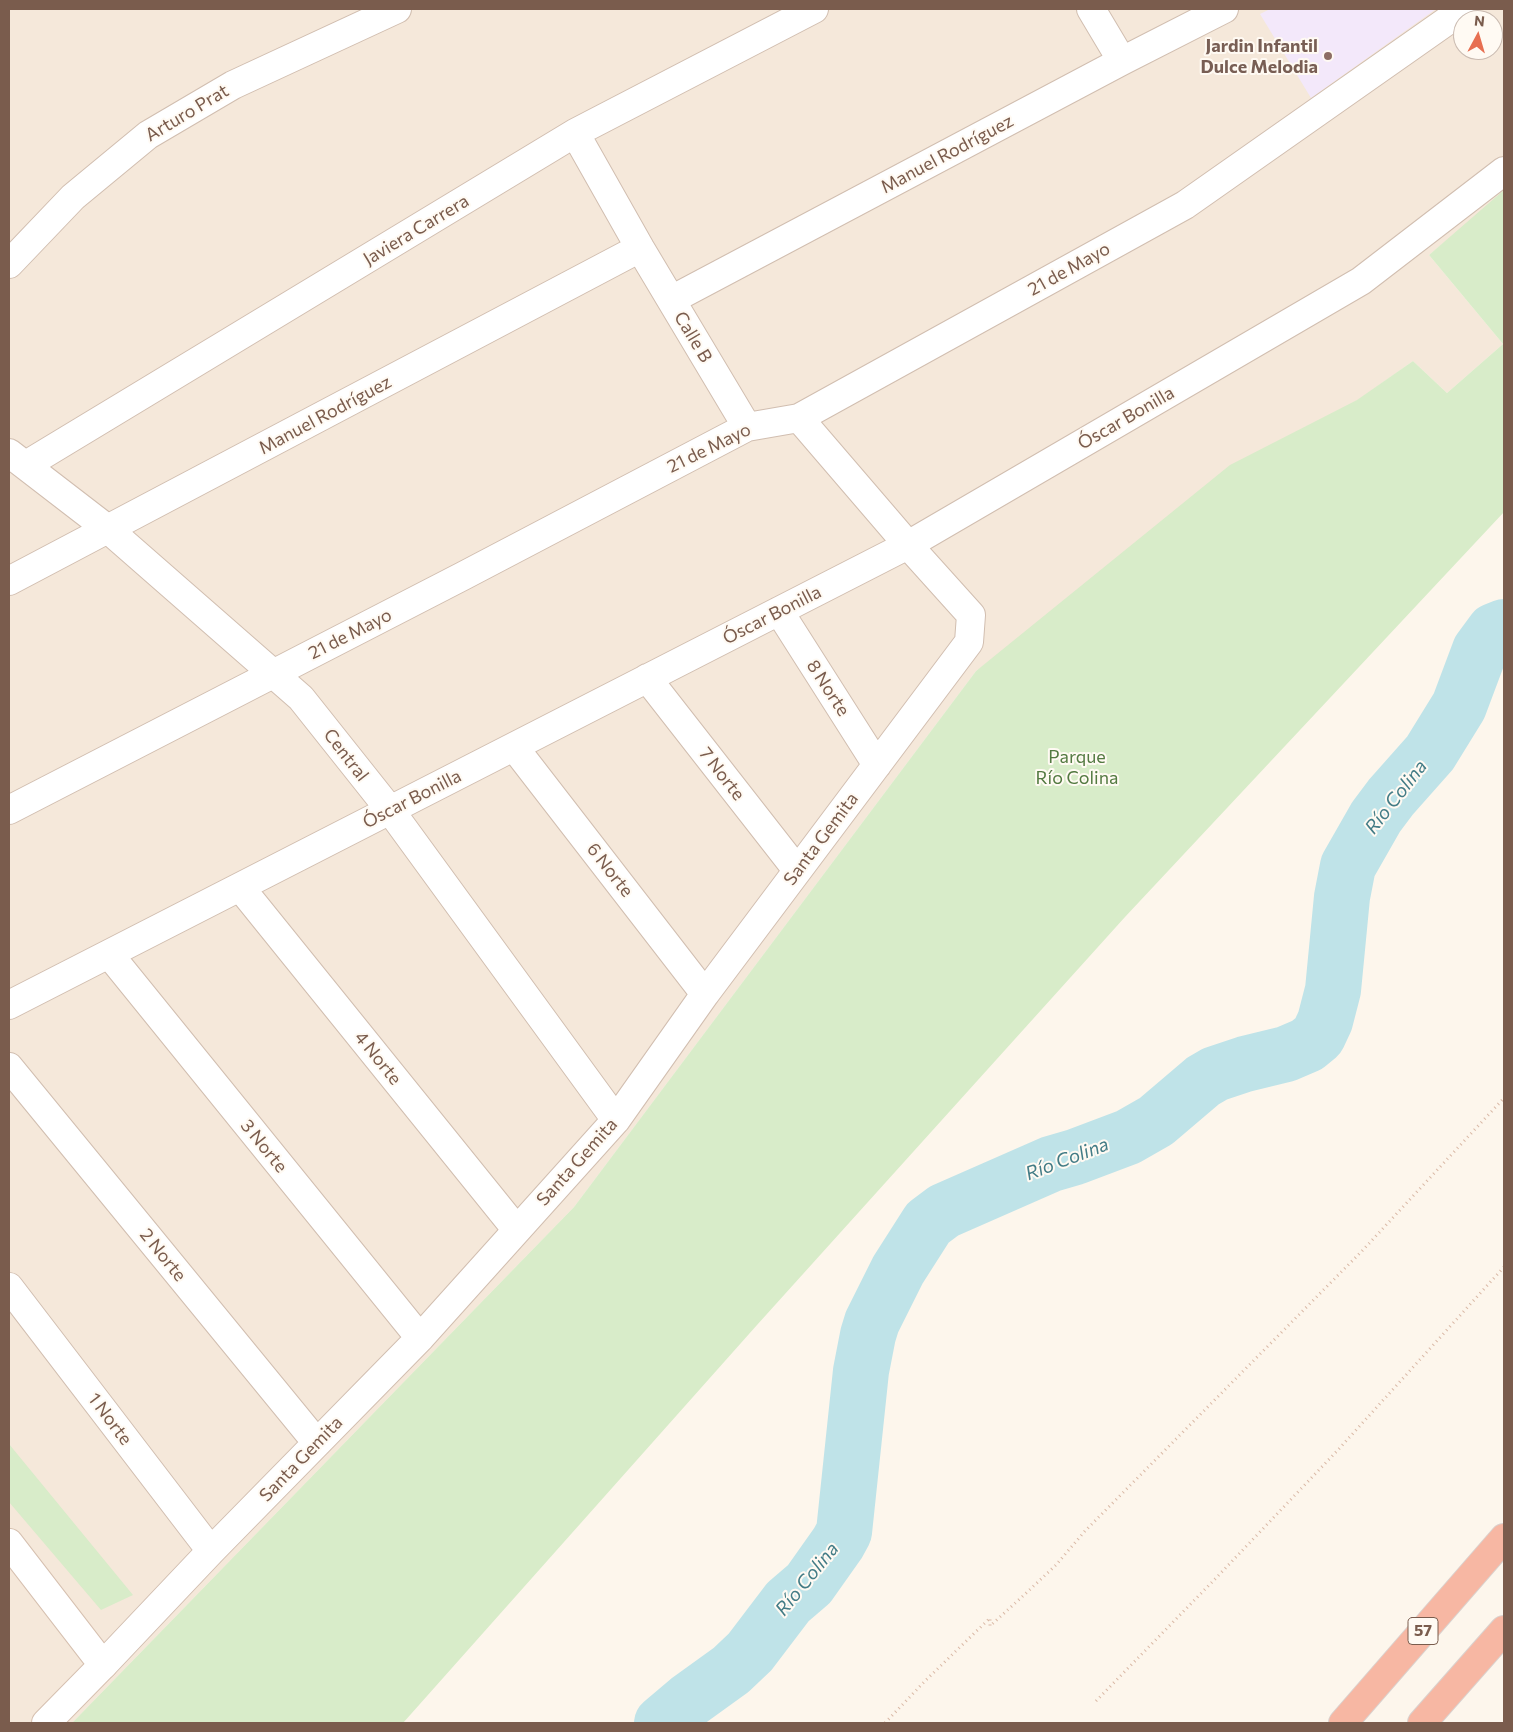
<!DOCTYPE html>
<meta charset="utf-8">
<style>
body{margin:0}
#map{position:relative;width:1513px;height:1732px;overflow:hidden;background:#fdf6ec;font-family:Commissioner,sans-serif}
canvas{display:block}
.frame{position:absolute;inset:0;border:10px solid #7a5c4d;pointer-events:none}
.north{position:absolute;left:1453px;top:10px;width:50px;height:50px;box-sizing:border-box;background:#fffaf3;border:1px solid #cabbb1;border-radius:50%;rotate:6deg;font-size:14px;font-weight:700;line-height:20px;text-align:center;color:#7a5c4d}
.north::after{content:'';display:block;margin:auto;width:18px;height:22px;background:#e76f51;clip-path:polygon(50% 0,100% 100%,50% 72%,0 100%)}
</style>
<div id="map">
<canvas width="1513" height="1732"></canvas>
<div class="frame"></div>
<div class="north">N</div>
</div>
<script>
const ctx = document.querySelector('canvas').getContext('2d');
ctx.lineJoin = 'round';
function fill(path, color) { ctx.fillStyle = color; ctx.fill(path, 'evenodd'); }
const shape = rows => new Path2D(rows.map(r => 'M' + r).join(''));
function strokePath(path, color, width, dash) { ctx.strokeStyle = color; ctx.lineWidth = width; ctx.lineCap = dash ? 'butt' : 'round'; ctx.setLineDash(dash || []); ctx.stroke(path); }
function drawText(font, color, halo, rows, align = 'center') {
  ctx.font = font + ' Commissioner,sans-serif'; ctx.lineWidth = 4; ctx.setLineDash([]); ctx.textBaseline = 'middle'; ctx.strokeStyle = halo; ctx.fillStyle = color; for (const [text, x, y, turn = 0] of rows) {
    ctx.save(); ctx.translate(x, y); ctx.rotate((+turn || 0) * Math.PI / 180); ctx.textAlign = isNaN(turn) ? turn : align; if (halo) ctx.strokeText(text, 0, 0); ctx.fillText(text, 0, 0); ctx.restore();
  }
}
fill(shape([
 [9,9,1504,9,1504,194,1429,255,1503,344,1447,393,1413,361,976,671,574,1207,72,1723,9,1723],
 [1463,20,1493,20,1493,50,1463,50]
]), '#f5e8da');
fill(shape([
 [1270,9,1436,9,1311,98,1260,14]
]), '#f3e8fa');
fill(shape([
 [1504,190,1504,512,1125,917,757,1325,403,1723,72,1723,574,1207,976,671,1230,465,1357,400,1413,361,1447,393,1503,344,1429,255],
 [9,1444,133,1595,101,1610,9,1502]
]), '#d8ecc9');
strokePath(shape([
 [662,1723,688,1701,731,1670,750,1652,788,1602,809,1584,838,1543,844,1532,861,1371,868,1335,872,1322,898,1270,928,1223,944,1211,1051,1164,1075,1157,1128,1137,1156,1121,1203,1081,1215,1074,1245,1064,1286,1054,1307,1045,1318,1036,1325,1021,1333,990,1342,897,1348,866,1376,817,1391,797,1430,753,1459,706,1480,650,1494,631,1504,627]
]), '#bfe3e8', 56);
const minor = shape([
 [1091,9,1122,61],
 [575,133,640,248,747,427],
 [9,264,73,197,148,135,233,85,397,9],
 [671,300,1122,61,1224,9],
 [9,453,109,530,301,698,390,810,616,1120],
 [26,465,575,133,814,9],
 [9,581,640,248],
 [779,611,877,765],
 [647,678,797,870],
 [514,747,705,994],
 [9,810,463,576,747,427,799,418,1185,205,1464,9],
 [240,887,516,1229],
 [109,954,420,1338],
 [9,1005,908,545,1361,281,1504,171],
 [9,1067,317,1443],
 [9,1287,211,1551],
 [103,1665,211,1551,420,1338,616,1120,705,994,969,642,971,615,908,545,799,418]
]);
const secondary = shape([
 [9,1543,103,1665,46,1723]
]);
const motorway = shape([
 [1343,1723,1504,1538],
 [1422,1723,1504,1630]
]);
strokePath(minor, '#d1beb0', 30);
strokePath(secondary, '#d6c0b0', 30);
strokePath(motorway, '#dad1cd', 30);
strokePath(shape([
 [1096,1701,1217,1577,1337,1451,1504,1267],
 [885,1723,924,1682,990,1618,990,1626,1023,1596,1056,1565,1085,1531,1362,1251,1504,1098]
]), '#d9b8a5', 3, [1, 4]);
strokePath(minor, '#fff', 28);
strokePath(secondary, '#fff', 28);
strokePath(motorway, '#f7b7a3', 28);
for (const [x, y, r, color] of [
 [1328,56,5,"#8d6e63"]
]) { const dot = new Path2D(); dot.arc(x, y, r, 0, 2 * Math.PI); ctx.fillStyle = color; ctx.fill(dot); strokePath(dot, '#fffaf3', 2); }
for (const [x, y, w] of [
 [1423,1631,30]
]) { const box = new Path2D(); box.roundRect(x - w / 2, y - 13.5, w, 27, 4); ctx.fillStyle = '#fffaf3'; ctx.fill(box); strokePath(box, '#7a5c4d', 1); }
drawText('bold 16px', '#7a5c4d', null, [
 ["57",1423,1631]
]);
drawText('bold 18px', '#785e54', '#fffaf3', [
 ["Jardin Infantil",1318,46],
 ["Dulce Melodia",1318,67]
], 'right');
drawText('18px', '#7a5c4d', '#fffaf3', [
 ["Arturo Prat",187,113,-31],
 ["Manuel Rodríguez",947,154,-28],
 ["Javiera Carrera",416,230,-31],
 ["21 de Mayo",1069,269,-29],
 ["Calle B",693,337,59],
 ["Manuel Rodríguez",325,415,-28],
 ["Óscar Bonilla",1126,418,-30],
 ["21 de Mayo",709,448,-26],
 ["Óscar Bonilla",772,615,-27],
 ["21 de Mayo",350,634,-27],
 ["8 Norte",828,688,57],
 ["Central",346,755,52],
 ["7 Norte",722,774,52],
 ["Óscar Bonilla",412,799,-27],
 ["Santa Gemita",821,839,-53],
 ["6 Norte",610,870,52],
 ["4 Norte",378,1058,51],
 ["3 Norte",264,1146,51],
 ["Santa Gemita",577,1162,-48],
 ["2 Norte",163,1255,51],
 ["1 Norte",110,1419,53],
 ["Santa Gemita",301,1459,-46]
]);
drawText('18px', '#537a41', '#fffaf3', [
 ["Parque",1077,757],
 ["Río Colina",1077,778]
]);
drawText('italic 19px', '#437c86', '#fffaf3', [
 ["Río Colina",1396,797,-52],
 ["Río Colina",1067,1159,-21],
 ["Río Colina",807,1579,-51]
]);
</script>
